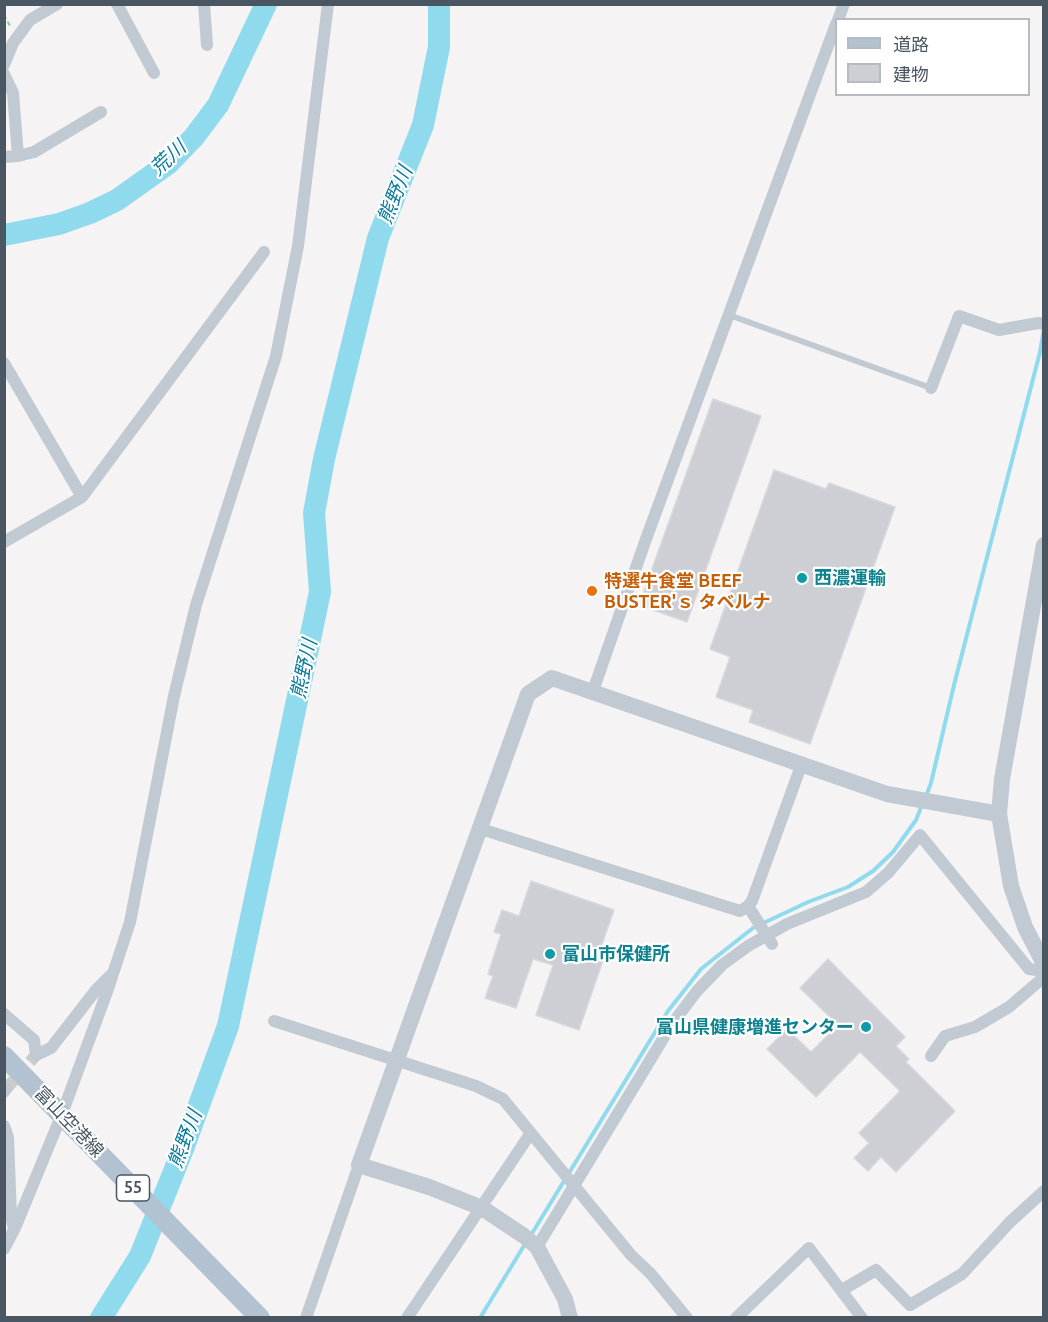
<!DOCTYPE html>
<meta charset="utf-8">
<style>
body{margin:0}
#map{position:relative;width:1048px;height:1322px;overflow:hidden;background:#f5f3f3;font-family:Ubuntu,"Noto Sans JP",sans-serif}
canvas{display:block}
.frame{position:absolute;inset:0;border:6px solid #4a5661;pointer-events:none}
.legend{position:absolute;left:835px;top:18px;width:195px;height:78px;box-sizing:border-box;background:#fff;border:2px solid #b7bbc0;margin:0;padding:8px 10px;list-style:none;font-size:18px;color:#4a5661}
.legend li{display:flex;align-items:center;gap:12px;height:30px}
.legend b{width:30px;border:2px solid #b7bbc0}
</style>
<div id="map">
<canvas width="1048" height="1322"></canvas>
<div class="frame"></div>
<ul class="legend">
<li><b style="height:8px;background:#b3c2d1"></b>道路</li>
<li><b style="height:16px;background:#cdcfd5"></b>建物</li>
</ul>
</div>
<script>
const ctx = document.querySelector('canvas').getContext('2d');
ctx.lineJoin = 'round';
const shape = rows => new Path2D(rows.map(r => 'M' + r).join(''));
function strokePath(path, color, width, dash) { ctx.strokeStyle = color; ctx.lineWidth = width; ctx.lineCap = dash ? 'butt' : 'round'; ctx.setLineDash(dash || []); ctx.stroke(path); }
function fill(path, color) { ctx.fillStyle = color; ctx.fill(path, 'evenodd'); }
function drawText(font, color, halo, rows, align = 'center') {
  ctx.font = font + ' Ubuntu,"Noto Sans JP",sans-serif'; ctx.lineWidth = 4.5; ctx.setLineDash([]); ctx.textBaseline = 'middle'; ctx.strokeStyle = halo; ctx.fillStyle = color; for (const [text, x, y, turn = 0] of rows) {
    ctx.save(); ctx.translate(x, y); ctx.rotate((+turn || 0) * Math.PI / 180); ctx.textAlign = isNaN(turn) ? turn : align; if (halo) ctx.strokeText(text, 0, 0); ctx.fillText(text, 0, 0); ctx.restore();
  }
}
strokePath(shape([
 [926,796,931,783,954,685,1040,352,1044,329],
 [531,1235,668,1011,701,969,753,928,808,902,848,887,873,871,893,852,916,820,922,805],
 [480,1318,525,1244]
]), '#90daee', 4);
strokePath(shape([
 [4,235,59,224,90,213,117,200,169,163,194,137,218,105,266,4],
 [101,1318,140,1256,183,1149,228,1026,320,592,314,513,324,459,378,238,423,125,439,47,439,4]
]), '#90daee', 22);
const building = shape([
 [713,399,761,416,687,622,639,605,713,399],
 [774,470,826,489,829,483,895,507,810,744,749,722,753,710,716,697,730,657,710,649,774,470],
 [531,881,614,910,601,947,607,949,579,1030,536,1015,553,965,533,959,516,1008,485,998,493,976,488,974,501,934,494,932,502,910,519,916,531,881],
 [828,959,905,1037,896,1046,909,1059,906,1062,955,1111,896,1172,881,1157,868,1171,854,1158,869,1143,859,1133,900,1091,860,1052,816,1097,767,1049,787,1029,811,1052,838,1025,800,988,828,959]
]);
fill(building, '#cdcfd5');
strokePath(building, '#d7d9de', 1.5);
strokePath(shape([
 [6,1089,36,1055]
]), '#caccce', 12, [12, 6]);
strokePath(shape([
 [4,15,10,26]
]), '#7ad0a6', 2, [4.5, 3]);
strokePath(shape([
 [729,315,931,388]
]), '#c1cad2', 6);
strokePath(shape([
 [117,4,154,73],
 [204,4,207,45],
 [838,20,844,4],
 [4,65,13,43,30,20,57,4],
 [4,74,13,93,18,156,4,157],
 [18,156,34,152,101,112],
 [4,363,82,497],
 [931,388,959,316,999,330,1038,323,1044,324],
 [4,542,82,497,264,252],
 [593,691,646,539,836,24],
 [481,829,740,911,748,906,752,901,802,763],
 [748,906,772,944],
 [4,1014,34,1040,36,1055,51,1048,96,990,112,974],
 [274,1021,476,1086,503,1099,631,1255,651,1274,687,1318],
 [931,1056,945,1036,975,1027,1009,1007,1044,977],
 [4,1092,6,1089],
 [4,1126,8,1137,11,1216,14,1229],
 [537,1247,672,1024,697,991,722,965,748,946,787,924,866,892,888,873,920,835,1029,969,1044,971],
 [4,1249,15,1228,62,1114,108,989,130,922,174,696,196,605,276,356,298,246,328,4],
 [842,1290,876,1270,910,1305,962,1274,1010,1222,1044,1191],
 [306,1318,359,1165],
 [407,1318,530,1134],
 [736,1318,809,1248,862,1318]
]), '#c1cad2', 12);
strokePath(shape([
 [1044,545,1002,779,999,814,1011,886,1025,927,1044,964],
 [570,1318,565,1299,537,1247,524,1236,482,1208,429,1187,359,1165,528,694,552,678,887,794,999,814]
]), '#c1cad2', 16);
strokePath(shape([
 [4,1056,260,1318]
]), '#b3c2d1', 20);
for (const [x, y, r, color] of [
 [802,578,6,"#0f9aa8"],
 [592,591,6,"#e8710a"],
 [550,954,6,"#0f9aa8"],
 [866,1027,6,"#0f9aa8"]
]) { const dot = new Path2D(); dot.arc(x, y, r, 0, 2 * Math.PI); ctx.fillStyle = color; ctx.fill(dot); strokePath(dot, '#fff', 2); }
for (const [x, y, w] of [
 [133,1188,33]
]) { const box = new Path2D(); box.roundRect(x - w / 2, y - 13, w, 26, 4.5); ctx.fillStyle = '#fff'; ctx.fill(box); strokePath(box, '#4a5661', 1.5); }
drawText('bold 16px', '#4a5661', null, [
 ["55",133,1188]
]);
drawText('bold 18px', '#0d838f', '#fff', [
 ["西濃運輸",814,578],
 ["富山市保健所",562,954],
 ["富山県健康増進センター",854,1027,"right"]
], 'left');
drawText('bold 18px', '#c56008', '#fff', [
 ["特選牛食堂 BEEF",604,581],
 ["BUSTER'ｓ タベルナ",604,602]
], 'left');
drawText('18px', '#4a5661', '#fff', [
 ["富山空港線",69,1122,46]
]);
drawText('italic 20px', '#0c7c9b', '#fff', [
 ["荒川",168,158,-43],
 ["熊野川",395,195,-68],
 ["熊野川",304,669,-78],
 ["熊野川",185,1139,-69]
]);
</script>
